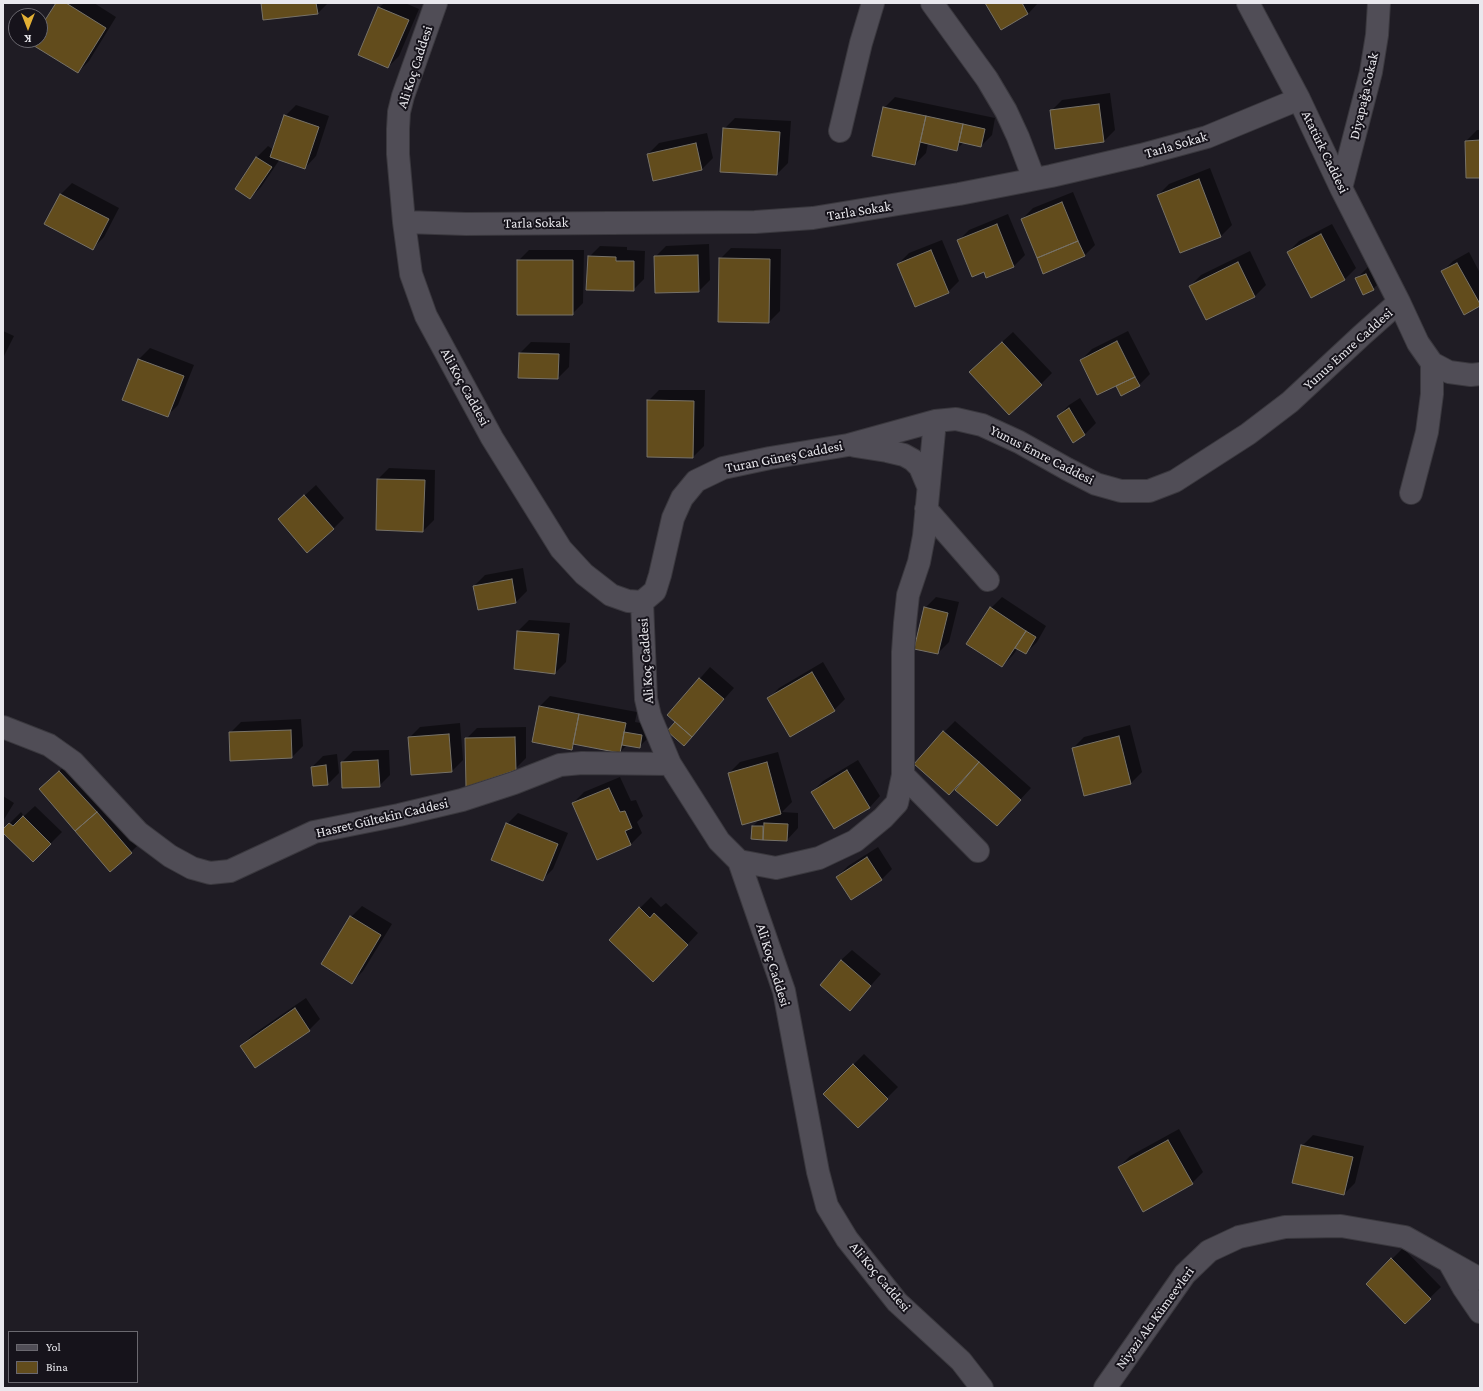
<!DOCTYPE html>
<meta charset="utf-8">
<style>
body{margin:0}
#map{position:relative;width:1483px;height:1391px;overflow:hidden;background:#1f1c24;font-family:"Crimson Pro",serif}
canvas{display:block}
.frame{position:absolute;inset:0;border:4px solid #e9e8ed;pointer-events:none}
.legend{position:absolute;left:8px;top:1331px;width:130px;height:52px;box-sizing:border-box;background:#16131b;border:1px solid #6a686f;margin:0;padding:5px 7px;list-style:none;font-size:12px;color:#e9e8ed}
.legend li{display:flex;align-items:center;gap:8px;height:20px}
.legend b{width:20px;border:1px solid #6a686f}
.north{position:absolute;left:8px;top:8px;width:40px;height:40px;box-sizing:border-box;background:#16131b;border:1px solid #6a686f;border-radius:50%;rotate:180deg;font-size:11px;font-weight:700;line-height:16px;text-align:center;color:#e9e8ed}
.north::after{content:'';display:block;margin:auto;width:14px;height:18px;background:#e2af34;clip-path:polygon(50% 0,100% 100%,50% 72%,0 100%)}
</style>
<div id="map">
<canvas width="1483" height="1391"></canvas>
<div class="frame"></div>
<ul class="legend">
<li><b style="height:5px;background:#504d56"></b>Yol</li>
<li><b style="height:11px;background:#624c1c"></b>Bina</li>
</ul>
<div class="north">K</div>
</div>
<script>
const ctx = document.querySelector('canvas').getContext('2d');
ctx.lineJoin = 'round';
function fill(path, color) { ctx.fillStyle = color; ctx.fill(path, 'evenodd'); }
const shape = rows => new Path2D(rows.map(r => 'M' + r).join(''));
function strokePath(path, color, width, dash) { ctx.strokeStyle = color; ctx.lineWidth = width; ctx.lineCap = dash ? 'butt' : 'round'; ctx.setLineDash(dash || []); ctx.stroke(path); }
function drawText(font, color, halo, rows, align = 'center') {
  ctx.font = font + ' "Crimson Pro",serif'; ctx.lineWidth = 4; ctx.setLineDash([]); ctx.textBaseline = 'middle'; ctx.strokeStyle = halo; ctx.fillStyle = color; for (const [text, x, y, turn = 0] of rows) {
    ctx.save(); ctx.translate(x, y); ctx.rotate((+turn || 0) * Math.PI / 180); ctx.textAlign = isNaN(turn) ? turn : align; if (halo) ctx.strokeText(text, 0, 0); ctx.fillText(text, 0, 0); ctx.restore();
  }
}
fill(shape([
 [57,3,94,3,116,17,89,61,78,72,34,40,40,40,40,30],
 [262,3,328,3,317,14],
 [384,3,405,3,419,9,399,56,388,67,379,8],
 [986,3,1038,3,1028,14],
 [1110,93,1115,130,1104,141,1051,111,1062,100],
 [895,97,995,118,992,135,981,146,964,142,956,150,928,143,926,153,915,164,884,108],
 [296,105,329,116,316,156,305,168,280,159,261,187,250,198,236,189,257,157,268,146,274,150,285,116],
 [735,118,791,121,788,163,777,174,724,129],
 [1477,130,1480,130,1480,177,1467,177,1466,141],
 [707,133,713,158,702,169,648,154,659,143],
 [1210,168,1232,225,1221,236,1181,252,1158,195,1169,184],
 [72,183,119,208,104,237,93,248,45,224,61,194],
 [1073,192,1095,245,1084,256,1022,219,1033,208],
 [1008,214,1025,255,1014,266,987,277,984,271,958,241,969,230],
 [1332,224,1356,268,1345,279,1311,296,1288,252,1299,241],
 [942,240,959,281,948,292,898,264,909,253],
 [709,244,710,280,699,291,656,292,655,257,666,246],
 [600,246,627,247,627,250,645,251,644,279,633,290,589,257],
 [731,248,781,249,780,311,769,322,720,259],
 [529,250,584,250,583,303,572,314,518,261],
 [1250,251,1266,285,1255,296,1207,319,1190,286,1201,275],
 [1469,252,1480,273,1480,305,1442,272,1453,261],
 [1377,264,1384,278,1373,289,1357,278,1368,267],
 [3,331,14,336,3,358],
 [1128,331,1150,374,1139,385,1116,385,1081,360,1092,349],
 [1013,332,1052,373,1041,384,981,361],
 [531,342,570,343,569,367,558,378,520,353],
 [150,348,194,365,178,405,167,416,124,399,139,359],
 [659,390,705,390,704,446,693,457,648,401],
 [1080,398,1096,423,1085,434,1074,441,1058,416,1069,405],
 [389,468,435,470,434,520,423,531,378,479],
 [316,485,344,518,333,529,279,519],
 [523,568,527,591,516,602,474,586,485,575],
 [936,597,959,602,949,642,938,653,915,648,925,608],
 [1002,597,1046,626,1037,642,1026,653,1018,648,1013,655,1002,666,991,608],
 [529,620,570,623,566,662,555,673,515,669,518,631],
 [823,662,845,699,834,710,768,699,779,688],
 [710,667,734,688,684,744,676,722,668,715],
 [550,696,637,712,635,722,652,725,650,736,639,747,627,745,620,752,577,743,571,749,539,707],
 [301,719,303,746,292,757,230,733,241,722],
 [955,721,1031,788,997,825,955,789,949,794,944,732],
 [460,723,463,760,452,771,412,774,409,738,420,727],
 [1130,725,1142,772,1131,783,1073,748,1084,737],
 [526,727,526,758,515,769,466,739,477,728],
 [389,750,390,775,379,786,342,762,353,751],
 [778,752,792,802,782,812,798,813,798,828,787,840,752,838,753,826,760,819,729,773,740,762],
 [337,754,339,773,328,784,312,767,323,756],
 [858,760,880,796,870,807,834,828,812,792,823,781],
 [70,761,142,841,131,852,40,789],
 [620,777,631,801,636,800,643,816,637,822,642,833,631,844,597,859,573,803,584,792],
 [3,796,14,803,3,821],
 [35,806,62,832,33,861,3,832,3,830,21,812,24,816],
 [518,813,568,833,553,869,542,880,507,824],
 [878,847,892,869,881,880,837,877,848,866],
 [651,897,661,907,666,903,698,933,664,970,640,908],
 [362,906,392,924,363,971,352,982,351,917],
 [852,950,881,974,850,1009,841,960],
 [306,998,320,1019,309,1030,256,1067,241,1046,252,1035],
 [864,1054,898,1087,858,1127,824,1094],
 [1179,1129,1203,1172,1192,1183,1119,1167,1130,1156],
 [1313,1135,1364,1146,1355,1183,1344,1194,1302,1146],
 [1403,1248,1441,1287,1405,1322,1367,1284]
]), '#0007');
const building = shape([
 [56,3,66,3,106,28,78,73,31,44,33,40,40,40,40,28,56,3],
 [261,3,316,3,318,14,263,20,261,3],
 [985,3,1022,3,1028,14,1001,30,985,3],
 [378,7,409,20,388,68,358,55,378,7],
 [1099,104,1104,142,1055,149,1050,110,1099,104],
 [883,107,926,116,915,165,872,156,883,107],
 [284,115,319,127,305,169,270,157,284,115],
 [926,116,963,124,957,151,920,142,926,116],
 [963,124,985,129,981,147,959,142,963,124],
 [723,128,780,132,777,175,720,172,723,128],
 [1480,140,1480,178,1466,178,1465,141,1480,140],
 [696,143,702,170,653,181,647,154,696,143],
 [256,157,272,167,250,199,235,189,256,157],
 [1199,179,1221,237,1180,253,1157,195,1199,179],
 [60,194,109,219,93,250,44,224,60,194],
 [1062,202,1078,241,1037,258,1021,219,1062,202],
 [997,224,1014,267,986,278,984,272,972,277,957,240,997,224],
 [1321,234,1345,280,1311,298,1287,252,1321,234],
 [1078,241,1085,256,1043,274,1037,258,1078,241],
 [931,250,949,293,915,307,897,264,931,250],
 [698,255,699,292,655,293,654,256,698,255],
 [588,256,616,257,616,261,634,261,634,291,586,290,588,256],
 [719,258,770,259,769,323,718,322,719,258],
 [517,260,573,260,573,315,517,315,517,260],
 [1238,262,1255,297,1206,320,1189,286,1238,262],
 [1457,263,1480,304,1480,306,1464,315,1441,271,1457,263],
 [1366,274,1374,290,1363,295,1355,278,1366,274],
 [1117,341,1135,377,1097,395,1080,360,1117,341],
 [1002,342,1042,385,1009,415,969,372,1002,342],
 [519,353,559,354,558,379,518,378,519,353],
 [138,359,184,376,168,417,122,400,138,359],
 [1135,377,1140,386,1121,396,1116,386,1135,377],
 [647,400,694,401,693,458,647,457,647,400],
 [1069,408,1085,435,1073,443,1057,416,1069,408],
 [377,479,425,480,423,532,376,530,377,479],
 [304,495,334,529,307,553,278,519,304,495],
 [512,579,516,603,478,610,473,586,512,579],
 [924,607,948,613,938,654,914,649,924,607],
 [990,607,1026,631,1002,667,966,644,990,607],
 [517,631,559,634,555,674,514,669,517,631],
 [1026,631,1036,637,1026,654,1015,648,1026,631],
 [812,672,835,711,790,737,767,698,812,672],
 [699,678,724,699,692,737,667,715,699,678],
 [539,706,579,714,572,750,532,742,539,706],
 [579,714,626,723,620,753,573,744,579,714],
 [675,722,692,737,684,746,667,731,675,722],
 [291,730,292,758,230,761,229,732,291,730],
 [943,731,979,762,949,795,914,764,943,731],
 [624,732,642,735,640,748,622,745,624,732],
 [449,734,452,772,411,775,408,737,449,734],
 [1119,736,1131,784,1084,796,1072,748,1119,736],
 [515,737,516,770,466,787,465,738,515,737],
 [378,760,380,787,342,788,341,762,378,760],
 [767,762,781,814,742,825,728,773,767,762],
 [979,762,1021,800,997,826,955,790,979,762],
 [326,765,328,785,313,786,311,767,326,765],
 [847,770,870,808,834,829,811,792,847,770],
 [59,771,97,812,75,831,39,789,59,771],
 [609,788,620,812,625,811,632,828,625,831,631,845,597,860,572,803,609,788],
 [97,812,132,853,110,872,75,831,97,812],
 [23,816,51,844,33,862,3,833,3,829,9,823,13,826,23,816],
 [506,823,558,844,543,881,491,860,506,823],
 [764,823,788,824,787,841,763,840,764,823],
 [752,826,763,826,763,840,751,839,752,826],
 [867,857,882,880,851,900,836,877,867,857],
 [639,907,650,918,654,913,688,945,653,982,609,940,639,907],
 [350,916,381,935,352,984,321,964,350,916],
 [841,960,871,986,850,1011,820,985,841,960],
 [295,1008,310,1031,255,1068,240,1046,295,1008],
 [853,1064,888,1099,858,1128,823,1094,853,1064],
 [1168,1140,1193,1184,1143,1212,1118,1167,1168,1140],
 [1301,1145,1353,1157,1344,1195,1292,1183,1301,1145],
 [1391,1258,1431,1299,1405,1324,1366,1284,1391,1258]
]);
fill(building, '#624c1c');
strokePath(building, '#777268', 1);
const minor = shape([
 [436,3,403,96,399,112,398,129,398,154,404,222,411,274,426,316,492,438,561,549,584,574,611,595,628,601,642,602],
 [932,3,987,79,1006,111,1018,137,1034,179],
 [1248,3,1299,99,1341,188,1399,302,1418,343,1432,363,1449,372,1471,375,1480,374],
 [840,131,861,43,873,3],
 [1341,188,1371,72,1377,35,1379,3],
 [404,222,466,224,755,222,813,218,959,194,1051,176,1141,155,1207,137,1299,99],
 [855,446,887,451,904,455,913,460,920,467,928,486],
 [1411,493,1427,432,1432,394,1432,363],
 [926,509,988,580],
 [642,602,655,591,660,575,673,518,682,498,696,481,723,468,770,458,848,445,935,421,956,419,982,425,1019,442,1067,469,1096,484,1121,491,1149,491,1175,481,1248,434,1290,402,1362,335,1399,302],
 [642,602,646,699,650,716,670,764,719,841,739,861,784,991,818,1172,827,1206,847,1239,897,1302,961,1361,982,1388],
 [3,727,49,745,73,762,138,832,170,856,192,868,210,873,230,871,314,832,399,815,462,800,514,783,560,765,582,763,670,764],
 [903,775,978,851],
 [739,861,776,868,819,858,855,841,883,818,897,803,903,775,903,652,905,623,908,595,919,562,924,536,935,421],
 [1449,1262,1463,1287,1480,1312],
 [1105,1388,1185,1274,1209,1251,1239,1237,1285,1227,1341,1226,1405,1237,1480,1279]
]);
strokePath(minor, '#3a383e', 24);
strokePath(minor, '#504d56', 22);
drawText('14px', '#e9e8ed', '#16131b', [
 ["Ali Koç Caddesi",415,67,-72],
 ["Diyapağa Sokak",1364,96,-77],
 ["Tarla Sokak",1176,145,-16],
 ["Atatürk Caddesi",1325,152,64],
 ["Tarla Sokak",859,211,-9],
 ["Tarla Sokak",536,223,-1],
 ["Yunus Emre Caddesi",1348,349,-42],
 ["Ali Koç Caddesi",465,387,61],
 ["Yunus Emre Caddesi",1042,455,27],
 ["Turan Güneş Caddesi",784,457,-11],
 ["Ali Koç Caddesi",646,661,-94],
 ["Hasret Gültekin Caddesi",382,818,-13],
 ["Ali Koç Caddesi",773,965,73],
 ["Ali Koç Caddesi",880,1277,50],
 ["Niyazi Akı Kümeevleri",1155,1318,-54]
]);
</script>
